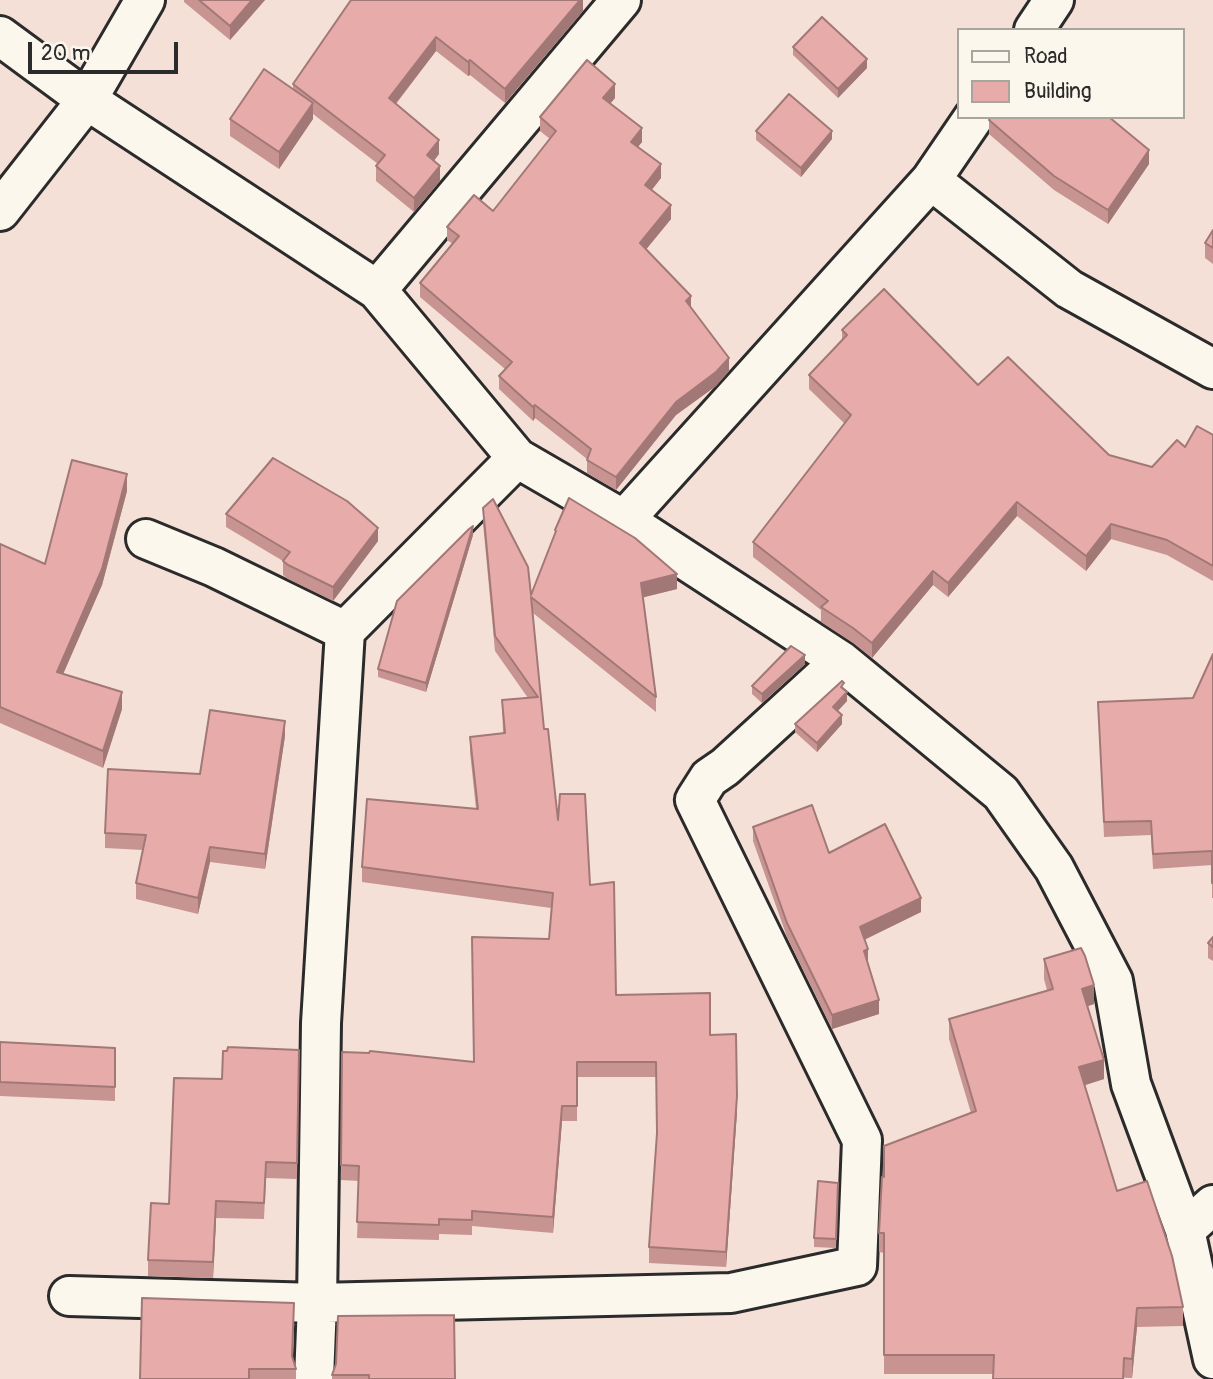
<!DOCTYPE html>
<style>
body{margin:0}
#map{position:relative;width:1213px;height:1379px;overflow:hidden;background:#f5e0d8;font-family:Pangolin,sans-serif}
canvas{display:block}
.legend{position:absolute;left:957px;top:28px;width:228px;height:91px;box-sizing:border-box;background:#fbf7ec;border:2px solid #a8a59f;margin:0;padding:9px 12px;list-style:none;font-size:21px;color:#2b2b2b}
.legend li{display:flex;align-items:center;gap:14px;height:35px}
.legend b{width:35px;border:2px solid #a8a59f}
.scale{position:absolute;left:28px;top:42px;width:150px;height:32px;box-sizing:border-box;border:4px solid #2b2b2b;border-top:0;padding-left:9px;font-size:21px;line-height:24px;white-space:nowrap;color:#2b2b2b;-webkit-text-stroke:5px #fbf7ec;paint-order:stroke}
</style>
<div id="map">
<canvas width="1213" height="1379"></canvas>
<ul class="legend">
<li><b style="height:9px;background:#fbf7ec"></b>Road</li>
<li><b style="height:19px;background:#e7acaa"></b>Building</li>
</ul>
<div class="scale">20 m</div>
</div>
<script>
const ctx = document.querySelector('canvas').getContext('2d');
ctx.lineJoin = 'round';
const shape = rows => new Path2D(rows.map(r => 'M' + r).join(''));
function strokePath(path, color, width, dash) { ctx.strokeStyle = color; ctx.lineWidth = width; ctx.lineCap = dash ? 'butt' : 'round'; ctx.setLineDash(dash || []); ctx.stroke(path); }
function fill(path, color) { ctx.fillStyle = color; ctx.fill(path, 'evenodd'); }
const minor = shape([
 [1034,30,1054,0],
 [0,36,87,100,377,290,517,458,624,520,841,661,1001,793,1054,868,1113,981,1131,1084,1185,1230,1213,1359],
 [931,180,1069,289,1213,369],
 [0,211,87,100,145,0],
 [377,290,621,0],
 [624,520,931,180,974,117],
 [146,539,214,567,345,631],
 [1185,1230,1213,1205],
 [69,1296,317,1303,731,1293,857,1266,862,1140,695,800,709,778,725,767,841,661],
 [314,1379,317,1303,321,1023,345,631,517,458]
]);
strokePath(minor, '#2b2b2b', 44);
strokePath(minor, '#fbf7ec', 38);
fill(shape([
 [184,0,265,0,230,40,184,2],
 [351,0,583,0,583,11,505,103,470,75,468,76,436,51,396,104,439,154,434,161,440,181,414,212,376,181,376,166,378,164,313,114,313,119,279,169,230,136,230,119,293,89,293,84],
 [793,47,867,68,838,98,793,55],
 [615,98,610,104,642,142,638,147,661,178,652,190,671,219,646,249,691,307,729,371,716,386,676,415,616,490,587,473,587,459,535,418,533,421,499,389,499,376,505,369,420,297,420,283,453,244,447,240,447,227,493,211,550,139,540,131,540,117],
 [989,120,1149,164,1108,224,1054,190,989,134],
 [756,131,832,139,801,177,756,140],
 [1213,230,1213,264,1205,258,1205,243],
 [842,330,978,385,1109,455,1152,467,1185,447,1213,435,1213,581,1167,555,1111,539,1086,571,1017,516,948,597,933,585,872,658,853,643,821,622,821,610,753,557,753,542,845,424,809,389,809,375,842,340],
 [127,491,102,585,63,674,122,709,103,768,0,723,0,544,45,564],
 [483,508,531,595,555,534,555,530,677,589,643,597,656,697,656,712,533,613,544,729,558,820,590,885,616,995,710,1035,737,1112,726,1267,649,1263,649,1247,657,1136,656,1077,577,1077,577,1121,562,1121,553,1233,472,1226,472,1235,439,1234,439,1240,357,1238,359,1181,341,1180,342,1052,474,1062,549,939,551,908,362,882,362,867,476,809,470,752,470,737,503,733,502,700,528,698,495,651,483,523],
 [226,514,378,541,333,601,288,579,283,575,283,561,226,527],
 [473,535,426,692,378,677,378,669],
 [1213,654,1213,898,1212,898,1212,865,1153,869,1151,835,1104,837,1098,702,1193,698],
 [805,664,762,703,752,694,752,686],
 [844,690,847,701,838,711,842,724,817,752,795,732,795,724],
 [285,736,265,869,210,862,198,914,136,899,136,883,143,850,105,848,105,833,200,774],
 [753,827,829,853,921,912,865,939,868,964,879,1014,832,1029,787,937,753,841],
 [1213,937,1213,961,1208,958,1208,943],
 [1044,959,1094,1004,1088,1006,1104,1079,1085,1085,1117,1191,1183,1307,1183,1326,1137,1327,1132,1378,993,1374,884,1374,884,1253,879,1252,879,1233,884,1177,971,1113,949,1039,949,1019,1047,990,1044,979],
 [0,1042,115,1048,115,1101,0,1096],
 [299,1050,297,1179,266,1178,264,1219,216,1218,213,1278,148,1276,148,1260,169,1204,222,1079],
 [838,1183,836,1248,814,1247,814,1238],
 [294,1324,293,1359,296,1369,296,1379,140,1379],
 [336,1364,455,1379,332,1379,332,1375]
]), '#c79492');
fill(shape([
 [252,0,265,0,230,40,230,26],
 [580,0,583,0,583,11,505,103,505,89],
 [436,37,436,51,389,112,389,98],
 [867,59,867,68,838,98,838,89],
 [470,60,470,75,468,76,468,62],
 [615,84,615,98,603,112,603,98],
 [313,103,313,119,279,169,279,152],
 [642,128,642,142,631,155,631,142],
 [832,131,832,139,801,177,801,168],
 [439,140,439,154,427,169,427,155],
 [1149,150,1149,164,1108,224,1108,210],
 [661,164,661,178,645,198,645,185],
 [440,166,440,181,414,212,414,198],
 [671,205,671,219,640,257,640,243],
 [691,296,691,309,686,301],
 [729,358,729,371,716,386,676,415,616,490,616,477,676,402],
 [535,405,535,418,533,421,533,407],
 [127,474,127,491,102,585,57,688,57,672],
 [1017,502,1017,516,948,597,948,583],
 [1111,524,1111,539,1086,571,1086,556],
 [473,526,473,535,426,692,426,683],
 [378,528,378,541,333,601,333,587],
 [933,571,933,585,872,658,872,643],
 [677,574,677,589,641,598,641,583],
 [805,655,805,664,762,703,762,694],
 [122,692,122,709,103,768,103,751],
 [847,692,847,701,833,716,833,707],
 [842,715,842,724,817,752,817,743],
 [285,721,285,736,265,869,265,854],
 [210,847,210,862,198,914,198,898],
 [921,898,921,912,860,942,860,927],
 [868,949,868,964,864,951],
 [1094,985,1094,1004,1082,1008,1082,989],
 [879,1000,879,1014,832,1029,832,1015],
 [1104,1060,1104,1079,1079,1087,1079,1067],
 [737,1096,737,1112,726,1267,726,1252],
 [562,1106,562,1121,553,1233,553,1217],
 [216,1201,216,1218,213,1278,213,1262],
 [1137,1308,1137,1327,1132,1378,1132,1359]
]), '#a27877');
const building = shape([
 [199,0,252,0,230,26,199,0],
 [351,0,580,0,505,89,470,60,468,62,436,37,389,98,439,140,427,155,440,166,414,198,376,166,385,155,293,84,351,0],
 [822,17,867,59,838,89,793,47,822,17],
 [587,60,615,84,603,98,642,128,631,142,661,164,645,185,671,205,640,243,691,296,686,301,729,358,716,372,676,402,616,477,587,460,591,449,535,405,533,407,499,376,512,362,420,283,459,236,447,227,474,195,493,211,556,131,540,117,587,60],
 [264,69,313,103,279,152,230,119,264,69],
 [789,94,832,131,801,168,756,131,789,94],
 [991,117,1109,117,1149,150,1108,210,1054,176,989,120,991,117],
 [1213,230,1213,248,1205,243,1213,230],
 [884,289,978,385,1008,357,1109,455,1152,467,1177,440,1185,447,1197,426,1213,435,1213,566,1167,540,1111,524,1086,556,1017,502,948,583,933,571,872,643,853,628,821,607,828,601,753,542,851,415,809,375,847,335,842,330,884,289],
 [273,458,347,501,378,528,333,587,288,565,283,561,290,552,226,514,273,458],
 [72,460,127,474,102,569,57,672,122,692,103,751,0,707,0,544,45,564,72,460],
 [569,498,635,538,677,574,641,583,656,697,531,597,544,729,548,729,558,820,560,794,585,794,590,885,614,882,616,995,710,993,710,1035,736,1034,737,1096,726,1252,649,1247,657,1133,656,1062,577,1062,577,1106,562,1106,553,1217,472,1211,472,1220,439,1219,439,1225,357,1222,359,1166,341,1165,342,1052,369,1053,370,1051,474,1062,472,937,549,939,553,893,362,867,367,799,478,809,470,737,505,733,502,700,538,697,495,636,483,508,493,499,528,567,531,595,556,531,555,530,569,498],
 [473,526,426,683,378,669,397,601,469,529,473,526],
 [791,646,805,655,762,694,752,686,791,646],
 [1213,654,1213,883,1212,883,1212,851,1153,854,1151,821,1104,822,1098,702,1193,698,1213,654],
 [842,681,844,683,841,687,847,692,833,707,842,715,817,743,795,724,842,681],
 [210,710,285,721,265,854,210,847,198,898,136,883,146,835,105,833,108,769,200,774,210,710],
 [812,805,829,853,885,824,921,898,860,927,868,949,864,951,879,1000,832,1015,787,923,753,827,812,805],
 [1213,937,1213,947,1208,943,1213,937],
 [1081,948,1085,956,1094,985,1082,989,1104,1060,1079,1067,1117,1191,1147,1181,1172,1256,1183,1307,1137,1308,1132,1359,1124,1358,1123,1379,993,1379,994,1355,884,1355,884,1233,879,1233,882,1177,884,1177,884,1146,976,1111,949,1019,1053,989,1044,959,1081,948],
 [0,1042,115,1048,115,1087,0,1082,0,1042],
 [228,1047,299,1050,297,1163,266,1162,264,1203,216,1201,213,1262,148,1260,151,1203,169,1204,174,1078,222,1079,223,1051,227,1051,228,1047],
 [818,1181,838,1183,836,1239,814,1238,818,1181],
 [142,1298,294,1303,292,1356,296,1369,249,1369,249,1379,140,1379,142,1298],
 [454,1315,455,1379,369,1379,369,1375,332,1375,336,1364,338,1316,454,1315]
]);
fill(building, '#e7acaa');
strokePath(building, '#a27877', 2);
</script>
